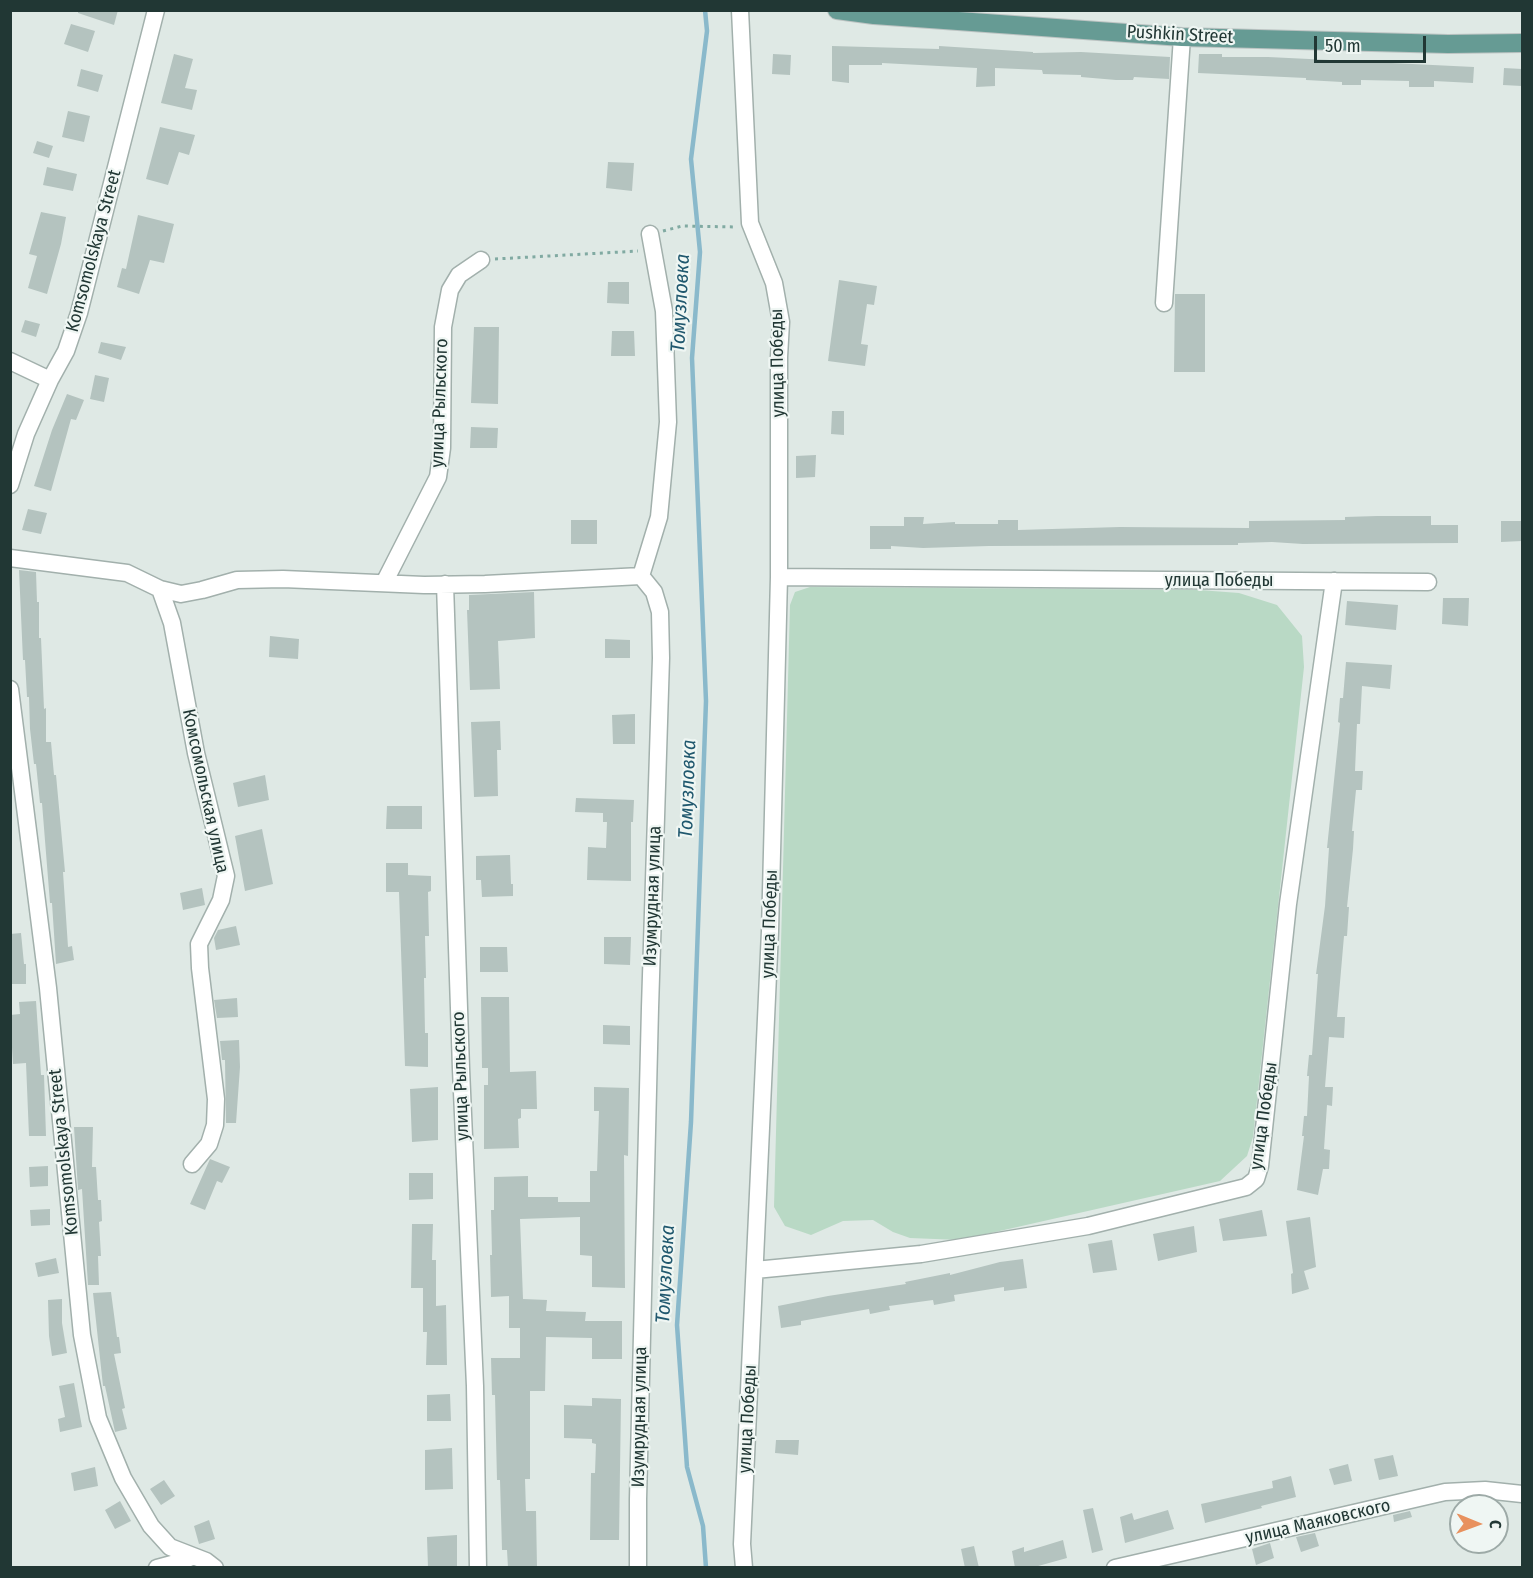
<!DOCTYPE html>
<meta charset="utf-8">
<style>
body{margin:0}
#map{position:relative;width:1533px;height:1578px;overflow:hidden;background:#dfe9e5;font-family:"Fira Sans Condensed",sans-serif}
canvas{display:block}
.frame{position:absolute;inset:0;border:12px solid #213734;pointer-events:none}
.north{position:absolute;left:1449px;top:1494px;width:60px;height:60px;box-sizing:border-box;background:#eff6f3;border:2px solid #9daaa7;border-radius:50%;rotate:91deg;font-size:16px;font-weight:700;line-height:24px;text-align:center;color:#213734}
.north::after{content:'';display:block;margin:auto;width:21px;height:27px;background:#e8915e;clip-path:polygon(50% 0,100% 100%,50% 72%,0 100%)}
.scale{position:absolute;left:1314px;top:36px;width:112px;height:27px;box-sizing:border-box;border:3px solid #213734;border-top:0;padding-left:8px;font-size:18px;line-height:21px;white-space:nowrap;color:#213734;-webkit-text-stroke:4px #eff6f3;paint-order:stroke}
</style>
<div id="map">
<canvas width="1533" height="1578"></canvas>
<div class="frame"></div>
<div class="north">С</div>
<div class="scale">50 m</div>
</div>
<script>
const ctx = document.querySelector('canvas').getContext('2d');
ctx.lineJoin = 'round';
function fill(path, color) { ctx.fillStyle = color; ctx.fill(path, 'evenodd'); }
const shape = rows => new Path2D(rows.map(r => 'M' + r).join(''));
function strokePath(path, color, width, dash) { ctx.strokeStyle = color; ctx.lineWidth = width; ctx.lineCap = dash ? 'butt' : 'round'; ctx.setLineDash(dash || []); ctx.stroke(path); }
function drawText(font, color, halo, rows, align = 'center') {
  ctx.font = font + ' "Fira Sans Condensed",sans-serif'; ctx.lineWidth = 4.5; ctx.setLineDash([]); ctx.textBaseline = 'middle'; ctx.strokeStyle = halo; ctx.fillStyle = color; for (const [text, x, y, turn = 0] of rows) {
    ctx.save(); ctx.translate(x, y); ctx.rotate((+turn || 0) * Math.PI / 180); ctx.textAlign = isNaN(turn) ? turn : align; if (halo) ctx.strokeText(text, 0, 0); ctx.fillText(text, 0, 0); ctx.restore();
  }
}
fill(shape([
 [810,587,1199,590,1239,593,1277,605,1302,636,1304,667,1253,1137,1247,1156,1220,1181,960,1240,910,1238,893,1232,873,1220,843,1221,811,1235,785,1226,774,1207,790,605,795,592]
]), '#b9d9c5');
strokePath(shape([
 [705,10,707,31,691,159,700,252,692,358,706,701,691,1122,677,1325,687,1467,703,1526,706,1568]
]), '#8ab9cb', 4.5);
fill(shape([
 [78,10,118,10,114,25,78,13],
 [71,24,95,31,88,52,64,44],
 [832,46,939,49,939,46,1033,52,1033,53,1081,52,1170,57,1169,79,1134,77,1133,80,1116,80,1081,77,1081,75,1043,74,1042,70,995,68,995,86,976,87,977,68,882,63,882,65,849,65,849,83,832,81],
 [174,54,193,59,185,88,197,90,192,110,161,103],
 [773,54,791,55,790,75,772,74],
 [1199,54,1222,54,1222,57,1268,57,1474,67,1473,83,1434,81,1434,87,1409,87,1409,81,1361,80,1361,85,1342,85,1342,82,1306,80,1306,78,1198,73],
 [1504,68,1522,69,1522,86,1503,85],
 [81,69,103,75,98,92,77,86],
 [68,111,90,116,84,142,62,137],
 [160,127,195,135,189,155,179,152,168,185,146,179],
 [37,141,53,146,49,158,33,153],
 [608,162,634,163,632,191,606,188],
 [47,167,77,174,73,191,43,185],
 [41,212,66,217,61,244,47,294,28,288,37,256,29,254],
 [138,215,174,224,164,263,150,260,139,294,117,287,122,268,126,269],
 [839,280,877,286,874,305,867,304,861,344,868,345,865,366,828,361],
 [608,282,629,282,629,304,607,303],
 [1175,294,1205,294,1205,372,1174,372],
 [25,320,40,324,36,337,21,332],
 [474,327,499,327,498,404,471,403],
 [612,331,634,331,635,356,611,356],
 [101,342,126,347,121,360,98,353],
 [95,375,109,378,104,402,90,399],
 [67,394,84,400,76,420,71,419,51,491,34,486,52,430],
 [832,411,844,411,844,435,831,434],
 [471,427,498,428,497,448,470,448],
 [816,455,815,477,796,478,796,456],
 [28,509,47,513,41,534,22,530],
 [1377,516,1431,516,1431,525,1458,525,1458,543,1303,544,1272,542,1238,543,1238,545,989,546,923,548,891,546,891,549,870,549,870,526,904,526,904,517,924,517,923,524,955,522,955,524,998,524,998,520,1018,520,1018,530,1120,527,1249,528,1249,521,1345,520,1345,517],
 [571,520,597,520,597,544,571,544],
 [1501,521,1522,521,1522,541,1501,542],
 [19,570,36,572,37,602,39,602,39,638,41,638,44,709,46,708,46,742,51,742,54,775,56,775,65,872,63,872,68,947,72,946,74,960,56,964,52,903,50,903,42,803,40,803,36,764,34,764,30,729,29,697,27,697,25,660,23,660],
 [534,592,535,638,498,641,500,689,470,690,467,610,469,610,469,595],
 [1443,598,1469,598,1468,626,1442,624],
 [1347,601,1398,605,1396,630,1345,625],
 [270,636,299,639,298,659,269,657],
 [605,639,630,640,630,658,605,658],
 [1346,662,1392,665,1390,689,1362,686,1360,724,1357,724,1355,771,1363,771,1362,790,1356,790,1352,831,1354,831,1353,849,1347,907,1349,907,1347,936,1344,936,1337,1017,1345,1017,1344,1038,1329,1037,1325,1087,1333,1087,1332,1106,1327,1105,1324,1149,1330,1150,1329,1169,1323,1169,1318,1195,1297,1190,1304,1136,1302,1136,1304,1116,1307,1116,1309,1076,1307,1076,1309,1055,1312,1055,1318,974,1316,974,1325,906,1329,848,1327,848,1340,723,1338,722,1340,698,1343,698],
 [635,714,635,744,613,744,612,715],
 [500,721,501,750,497,750,498,796,474,797,471,722],
 [265,775,269,800,238,807,233,783],
 [576,798,634,800,633,822,631,822,631,881,587,880,588,847,606,848,607,822,603,822,603,813,575,812],
 [387,806,422,806,422,829,386,829],
 [262,829,273,884,245,891,235,836],
 [510,855,511,884,513,884,513,896,482,897,481,880,476,880,476,856],
 [386,863,408,863,408,875,431,876,431,891,428,892,429,936,425,936,426,978,424,978,425,1033,428,1033,428,1067,405,1066,399,892,386,892],
 [202,888,205,905,183,910,180,893],
 [236,926,240,945,216,950,214,938,218,930],
 [21,933,24,964,26,964,26,984,10,984,10,934],
 [604,937,631,937,630,965,604,964],
 [480,947,507,947,508,972,480,972],
 [481,997,509,997,510,1072,536,1071,537,1109,521,1109,521,1118,518,1119,519,1148,484,1149,484,1085,488,1085,488,1068,482,1068],
 [237,998,238,1017,217,1018,214,1000],
 [36,1001,41,1075,44,1075,46,1136,29,1136,26,1063,13,1064,10,1015,20,1014,19,1002],
 [603,1025,630,1026,630,1045,603,1044],
 [239,1040,240,1067,236,1123,226,1123,225,1060,222,1060,220,1041],
 [438,1087,438,1140,412,1142,410,1089],
 [594,1087,629,1088,628,1156,624,1155,625,1288,592,1287,592,1256,580,1255,580,1217,520,1219,523,1299,547,1300,546,1311,586,1312,585,1321,622,1321,622,1359,592,1359,592,1338,546,1337,545,1391,530,1391,530,1479,525,1479,526,1511,536,1511,537,1568,508,1568,507,1550,502,1550,500,1480,497,1480,495,1395,492,1395,491,1358,520,1358,520,1328,509,1328,509,1296,491,1297,490,1255,492,1255,491,1210,494,1210,494,1177,528,1176,528,1197,558,1197,558,1202,590,1202,590,1171,597,1171,599,1111,594,1111],
 [74,1127,93,1127,92,1167,96,1167,98,1200,101,1200,102,1221,99,1222,101,1256,98,1256,99,1285,88,1285,82,1189,78,1190],
 [210,1159,230,1167,222,1183,217,1181,205,1210,190,1204],
 [48,1166,48,1186,30,1187,29,1167],
 [409,1173,433,1173,433,1199,409,1200],
 [50,1209,50,1225,31,1226,30,1210],
 [1262,1210,1267,1236,1223,1241,1219,1219],
 [1310,1217,1316,1267,1304,1271,1309,1289,1292,1294,1291,1274,1293,1273,1286,1221],
 [412,1224,433,1224,432,1260,436,1260,436,1306,446,1305,447,1365,426,1365,427,1332,423,1332,423,1288,411,1288],
 [1194,1226,1197,1252,1158,1261,1153,1234],
 [1112,1240,1117,1270,1093,1273,1088,1244],
 [56,1258,59,1273,38,1277,35,1263],
 [1023,1259,1027,1288,1004,1291,1004,1287,954,1295,955,1301,934,1305,933,1300,889,1306,890,1310,870,1314,869,1309,801,1321,801,1325,781,1328,778,1306,828,1296,906,1284,905,1282,950,1273,950,1275,1000,1262],
 [111,1292,117,1337,119,1337,121,1353,114,1354,125,1408,122,1409,127,1429,115,1432,105,1386,103,1386,93,1293],
 [62,1299,62,1323,67,1353,52,1356,49,1336,48,1300],
 [74,1383,82,1427,60,1432,58,1419,65,1417,59,1386],
 [450,1394,451,1421,427,1421,427,1395],
 [592,1398,621,1399,619,1540,590,1540,591,1473,595,1473,596,1444,592,1443,592,1439,564,1438,564,1405,592,1406],
 [776,1440,799,1440,798,1455,775,1453],
 [452,1448,453,1489,425,1490,425,1450],
 [1393,1455,1398,1476,1379,1480,1374,1459],
 [1348,1464,1352,1481,1334,1485,1329,1469],
 [95,1467,98,1486,74,1491,71,1473],
 [1291,1476,1296,1497,1261,1506,1262,1508,1205,1523,1201,1504,1273,1488,1272,1481],
 [164,1480,175,1496,161,1505,150,1489],
 [120,1501,131,1521,115,1529,105,1510],
 [1093,1508,1103,1550,1092,1553,1083,1510],
 [1168,1510,1174,1529,1125,1543,1120,1517,1132,1513,1134,1520],
 [1410,1511,1412,1517,1394,1522,1393,1515],
 [209,1520,215,1539,199,1544,194,1526],
 [1315,1533,1319,1546,1301,1552,1296,1537],
 [457,1535,457,1568,428,1568,427,1537],
 [1063,1540,1067,1558,1031,1568,1015,1568,1012,1551,1024,1547,1024,1552],
 [1270,1543,1274,1558,1256,1565,1252,1549],
 [974,1546,979,1568,965,1568,961,1549]
]), '#b4c3bf');
const minor = shape([
 [740,10,750,223,774,283,781,322,779,357,779,577,770,931,742,1544,744,1568],
 [1164,303,1182,37],
 [10,361,50,380],
 [10,485,26,434,50,380,66,351,79,313,156,10],
 [10,558,127,573,160,589,181,594,202,590,237,580,283,579,424,585,485,584,641,576],
 [779,577,1428,582],
 [384,583,438,477,442,448,443,327,450,290,459,275,481,260],
 [445,584,461,1069,475,1386,478,1568],
 [160,589,172,623,196,753,226,876,221,900,199,944,200,968,216,1099,215,1125,209,1144,192,1164],
 [10,689,48,988,82,1335,98,1418,123,1478,151,1526,170,1547,206,1561,215,1568],
 [755,1270,921,1254,1088,1226,1246,1187,1256,1179,1260,1166,1288,904,1334,581],
 [157,1568,183,1561,193,1556],
 [638,1568,638,1499,650,1008,661,658,660,612,654,592,641,576,659,517,668,422,664,311,650,234],
 [1115,1568,1445,1492,1485,1490,1522,1494]
]);
const major = shape([
 [837,10,874,15,1182,37,1448,44,1522,43]
]);
strokePath(minor, '#a2b0ac', 19);
strokePath(major, '#bcc3c2', 20);
strokePath(shape([
 [663,231,682,226,737,227],
 [495,259,638,251]
]), '#81aaa2', 3, [3, 4.5]);
strokePath(minor, '#fff', 16);
strokePath(major, '#669b94', 18);
drawText('18px', '#213734', '#eff6f3', [
 ["Pushkin Street",1180,35,3],
 ["Komsomolskaya Street",94,251,-75],
 ["улица Победы",778,363,-91],
 ["улица Рыльского",440,403,-88],
 ["улица Победы",1219,581],
 ["Комсомольская улица",205,791,78],
 ["Изумрудная улица",653,896,-88],
 ["улица Победы",770,924,-88],
 ["улица Рыльского",461,1076,-92],
 ["улица Победы",1264,1116,-82],
 ["Komsomolskaya Street",64,1152,-96],
 ["Изумрудная улица",640,1417,-89],
 ["улица Победы",748,1419,-87],
 ["улица Маяковского",1318,1522,-13]
]);
drawText('italic 20px', '#20586e', '#eff6f3', [
 ["Томузловка",681,303,-87],
 ["Томузловка",688,789,-88],
 ["Томузловка",666,1274,-87]
]);
</script>
